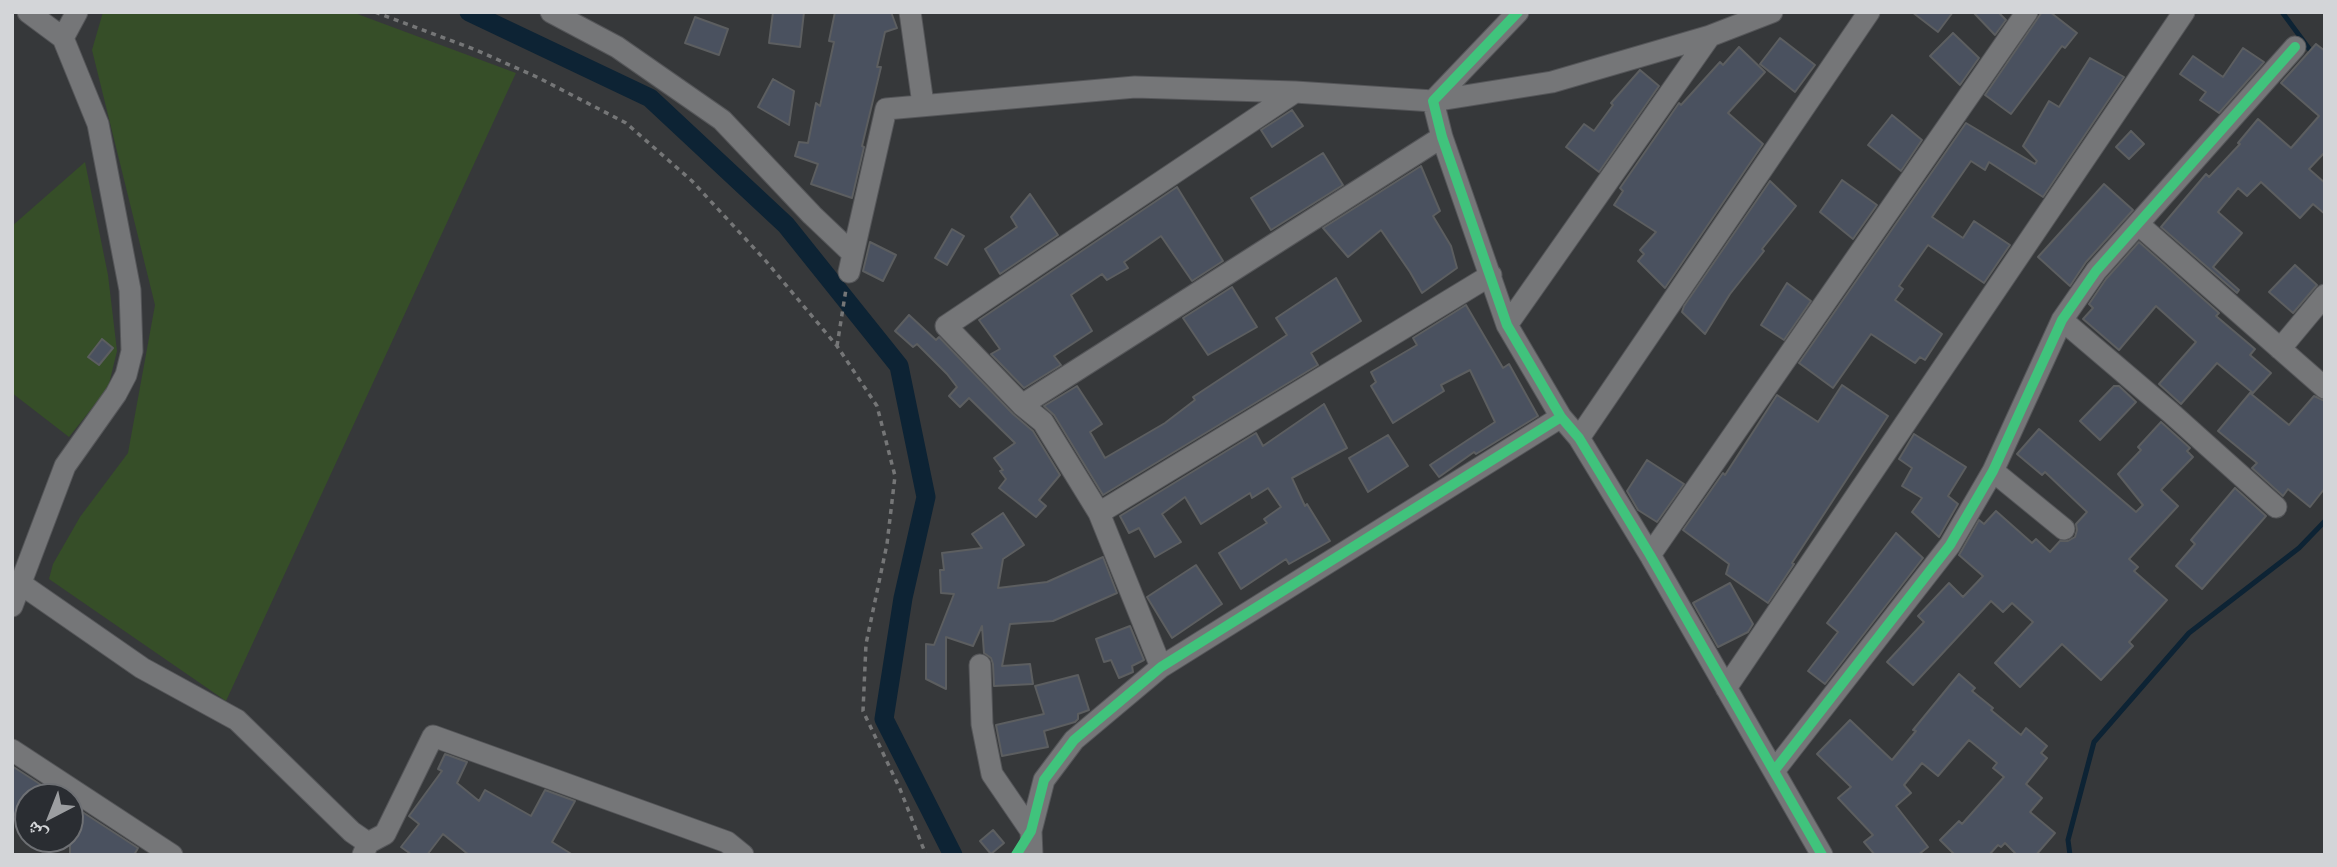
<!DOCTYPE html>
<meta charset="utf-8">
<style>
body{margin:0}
#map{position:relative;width:2337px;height:867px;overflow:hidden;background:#36383a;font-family:"IBM Plex Sans","Noto Naskh Arabic",sans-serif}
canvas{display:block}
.frame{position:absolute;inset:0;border:14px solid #d3d5d8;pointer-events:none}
.north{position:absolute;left:14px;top:783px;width:70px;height:70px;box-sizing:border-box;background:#2a2d32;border:2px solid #6e7074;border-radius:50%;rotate:222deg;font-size:19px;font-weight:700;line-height:28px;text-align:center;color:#d3d5d8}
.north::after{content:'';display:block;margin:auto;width:24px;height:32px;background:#9c9ea1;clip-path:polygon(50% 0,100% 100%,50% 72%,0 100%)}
</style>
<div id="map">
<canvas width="2337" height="867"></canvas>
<div class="frame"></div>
<div class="north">ش</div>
</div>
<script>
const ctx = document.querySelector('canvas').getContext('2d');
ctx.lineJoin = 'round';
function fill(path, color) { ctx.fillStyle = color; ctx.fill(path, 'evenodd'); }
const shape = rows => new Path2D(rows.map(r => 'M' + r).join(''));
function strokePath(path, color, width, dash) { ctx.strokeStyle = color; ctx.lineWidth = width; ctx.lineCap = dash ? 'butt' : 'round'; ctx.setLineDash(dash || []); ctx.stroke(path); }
fill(shape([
 [103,12,352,12,516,73,226,701,49,579,53,564,80,517,128,453,155,305,92,50],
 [85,162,108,275,117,351,108,388,69,437,12,393,12,226]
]), '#364e28');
strokePath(shape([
 [2282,12,2313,54],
 [2070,855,2068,840,2094,742,2189,633,2299,548,2325,521]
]), '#0d2334', 5);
strokePath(shape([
 [469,12,650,98,786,225,899,366,926,497,903,598,884,719,953,855]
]), '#0d2334', 19);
const building = shape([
 [773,12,804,12,800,47,769,43,773,12],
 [835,12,891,12,897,28,885,32,877,67,881,67,862,146,864,147,852,198,811,184,818,164,795,156,799,142,808,143,816,103,820,106,834,42,829,41,835,12],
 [1912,12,1953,12,1938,32,1912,12],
 [1973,12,1998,12,2006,20,1995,35,1973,12],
 [2042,12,2050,12,2077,33,2065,48,2062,46,2011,114,1985,95,2042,12],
 [695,17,728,29,719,55,685,43,695,17],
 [1953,33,1979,58,1960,85,1930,56,1953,33],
 [1780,38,1815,65,1795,92,1760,64,1780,38],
 [2316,44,2325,51,2325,152,2309,169,2325,183,2325,214,2313,204,2300,218,2261,182,2247,196,2238,188,2218,212,2242,233,2213,267,2239,290,2237,293,2161,227,2206,174,2209,177,2240,144,2238,143,2258,119,2291,148,2319,116,2281,83,2316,44],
 [1739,47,1765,72,1728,113,1763,144,1665,288,1638,261,1644,254,1640,250,1656,232,1614,205,1623,191,1620,188,1679,103,1681,105,1720,62,1723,65,1739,47],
 [2243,48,2264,62,2219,113,2200,100,2206,92,2180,74,2193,56,2223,77,2243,48],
 [2090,58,2124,77,2043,197,1989,162,1985,170,1971,161,1932,217,1963,238,1974,221,2010,245,1984,283,1928,245,1899,286,1903,289,1895,300,1942,334,1925,360,1920,357,1915,363,1871,334,1833,388,1799,363,1966,123,2035,164,2037,161,2023,146,2049,101,2059,107,2090,58],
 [1640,70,1659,86,1599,172,1566,147,1584,124,1594,131,1613,105,1611,103,1640,70],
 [773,79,794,91,789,125,758,107,773,79],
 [1292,110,1303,126,1272,147,1261,130,1292,110],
 [1892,115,1922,140,1901,171,1868,145,1892,115],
 [2131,131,2144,144,2129,159,2116,147,2131,131],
 [1323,153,1343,185,1271,230,1251,198,1323,153],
 [1421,166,1440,211,1433,216,1451,246,1457,268,1422,293,1410,272,1381,230,1348,257,1323,228,1421,166],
 [1842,180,1877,205,1853,239,1820,212,1842,180],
 [1770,181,1796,206,1762,249,1764,251,1730,294,1705,334,1682,312,1684,306,1770,181],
 [2104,184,2133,210,2086,262,2070,286,2038,257,2104,184],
 [1177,187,1223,261,1192,281,1161,236,1124,262,1128,268,1107,280,1102,274,1071,295,1092,331,1054,356,1061,365,1024,388,991,354,1000,349,979,320,1177,187],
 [1030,194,1058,235,1000,274,985,249,1017,227,1011,217,1030,194],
 [952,229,964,236,947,265,935,258,952,229],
 [870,242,896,255,883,281,863,271,870,242],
 [2139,242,2219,313,2216,316,2255,349,2250,355,2271,373,2253,393,2217,363,2181,404,2159,384,2196,342,2156,306,2119,350,2083,319,2093,308,2089,304,2106,279,2139,242],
 [2295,265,2317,285,2293,313,2269,292,2295,265],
 [1336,278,1361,321,1311,353,1318,365,1103,495,1054,415,1044,406,1077,386,1102,424,1090,432,1105,458,1165,423,1195,400,1193,397,1287,335,1276,318,1336,278],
 [1787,283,1811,301,1784,340,1761,325,1787,283],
 [1232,287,1257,327,1208,355,1183,318,1232,287],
 [1466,305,1503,368,1509,364,1538,416,1476,454,1474,452,1439,477,1430,465,1495,422,1470,370,1441,385,1444,391,1393,423,1371,386,1376,382,1371,372,1417,345,1413,338,1466,305],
 [909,315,936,340,939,337,1013,414,1033,431,1060,475,1039,500,1046,506,1036,517,999,488,1006,479,1000,471,1003,470,994,458,1015,443,969,398,960,407,949,396,957,387,947,374,917,344,913,347,895,331,909,315],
 [102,339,113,348,99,365,88,357,102,339],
 [1842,385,1888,416,1792,563,1794,564,1768,603,1726,574,1729,564,1683,530,1723,473,1725,475,1777,395,1818,422,1842,385],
 [2114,386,2119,386,2136,402,2100,440,2080,421,2114,386],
 [2250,393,2289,425,2314,396,2325,401,2325,488,2310,507,2288,489,2283,496,2252,468,2257,463,2218,431,2250,393],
 [1324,404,1347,448,1292,478,1305,506,1307,504,1330,541,1289,564,1286,559,1241,589,1219,553,1267,523,1264,519,1281,507,1268,488,1252,498,1250,493,1201,524,1185,497,1162,514,1181,542,1155,557,1139,528,1129,533,1120,516,1256,433,1263,446,1324,404],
 [2161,422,2190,448,2187,451,2193,457,2161,490,2178,506,2129,559,2138,567,2134,571,2167,600,2129,642,2133,646,2101,680,2062,644,2020,687,1995,663,2033,622,2012,603,2003,612,1991,601,1913,685,1887,662,1924,622,1918,616,1949,583,1963,597,1983,576,1959,555,1979,520,1984,524,1996,511,2032,543,2036,539,2050,552,2060,541,2068,541,2075,537,2077,530,2076,524,2087,512,2045,472,2042,475,2017,454,2039,429,2136,512,2143,505,2118,474,2141,450,2138,447,2161,422],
 [1914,434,1966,467,1948,496,1958,504,1939,537,1912,512,1922,498,1902,486,1912,468,1899,459,1914,434],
 [1388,435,1408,466,1368,492,1349,458,1388,435],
 [1647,460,1684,484,1657,522,1638,510,1627,491,1647,460],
 [2235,488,2266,516,2202,589,2176,566,2195,544,2191,540,2235,488],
 [1003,513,1024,545,1003,559,998,588,1047,582,1103,557,1117,593,1053,621,1010,624,1002,666,1030,664,1033,684,994,686,993,664,991,658,984,653,982,626,973,646,946,637,946,689,926,679,926,644,934,645,954,594,941,593,940,570,944,570,942,553,982,548,972,534,1003,513],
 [1896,533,1923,558,1825,684,1808,671,1838,632,1827,623,1896,533],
 [1196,565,1222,604,1172,638,1147,597,1196,565],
 [1730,583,1753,624,1748,632,1718,647,1693,603,1730,583],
 [1130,626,1144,660,1132,666,1133,672,1119,678,1111,660,1104,662,1096,639,1130,626],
 [1959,674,1975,688,1972,691,1993,708,1991,710,2021,735,2026,728,2047,746,2041,753,2047,758,2026,784,2042,798,2030,812,2055,833,2036,855,2017,855,2005,843,2001,847,1998,845,1989,855,1955,855,1940,840,1959,821,1962,824,2004,777,1993,768,1997,763,1969,740,1938,776,1922,763,1904,785,1911,793,1896,806,1928,847,1918,855,1875,855,1864,842,1873,835,1838,798,1851,787,1817,754,1850,720,1892,760,1916,731,1913,730,1959,674],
 [1078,675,1089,710,1078,714,1078,719,1075,722,1044,731,1048,747,1002,756,996,725,1044,714,1035,686,1078,675],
 [445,754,467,762,457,783,479,801,485,790,531,816,545,790,575,801,552,842,573,855,469,855,443,834,427,855,412,855,401,847,419,824,409,816,442,771,438,769,445,754],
 [12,766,60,797,28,797,12,818,12,766],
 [70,804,138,848,134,855,70,855,70,804],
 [993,830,1004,843,991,854,980,841,993,830]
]);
fill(building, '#4a515f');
strokePath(building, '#5c5e60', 2);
const minor = shape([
 [551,12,617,47,722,120,812,215,853,254,849,272],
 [910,12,923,104],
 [1518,12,1433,101,1442,137,1507,325,1561,417,1579,438,1650,555,1822,855],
 [63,38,77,12],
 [2138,224,2325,388],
 [853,254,886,109,1135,87,1295,92,1433,101,1552,82,1710,36,1772,12],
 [2062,320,2170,412,2276,507],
 [1507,325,1710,36],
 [2280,349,2325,295],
 [1022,405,1442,137],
 [1579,438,1869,12],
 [1993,471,2064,529],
 [1099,513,1491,275],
 [1650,555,2027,12],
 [21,584,142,668,237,720,352,832,368,843],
 [12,606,65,466,116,394,126,375,132,351,130,290,98,124,63,38,28,12],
 [980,665,982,724,992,774,1031,831],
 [1161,667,1099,513,1043,422,1022,405,946,326,1295,92],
 [1726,688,2184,12],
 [12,750,172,855],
 [1774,771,1950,545,1993,471,2062,320,2096,271,2295,47],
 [363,855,368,843,385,834,433,736,727,842,743,855],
 [1032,855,1031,831,1044,780,1074,740,1161,667,1561,417]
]);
strokePath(minor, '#555659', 23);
strokePath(shape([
 [375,12,476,50,539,78,626,123,692,181,765,260,837,346,877,406,895,476,887,544,866,644,863,711,900,789,926,855],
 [837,346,846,289]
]), '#757677', 3.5, [5, 5]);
strokePath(minor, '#757678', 21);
strokePath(shape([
 [1518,12,1433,101,1442,137,1507,325,1561,417,1579,438,1650,555,1822,855],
 [1774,771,1950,545,1993,471,2062,320,2096,271,2295,47],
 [1016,855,1031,831,1044,780,1074,740,1161,667,1561,417]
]), '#40c37c', 10);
</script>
